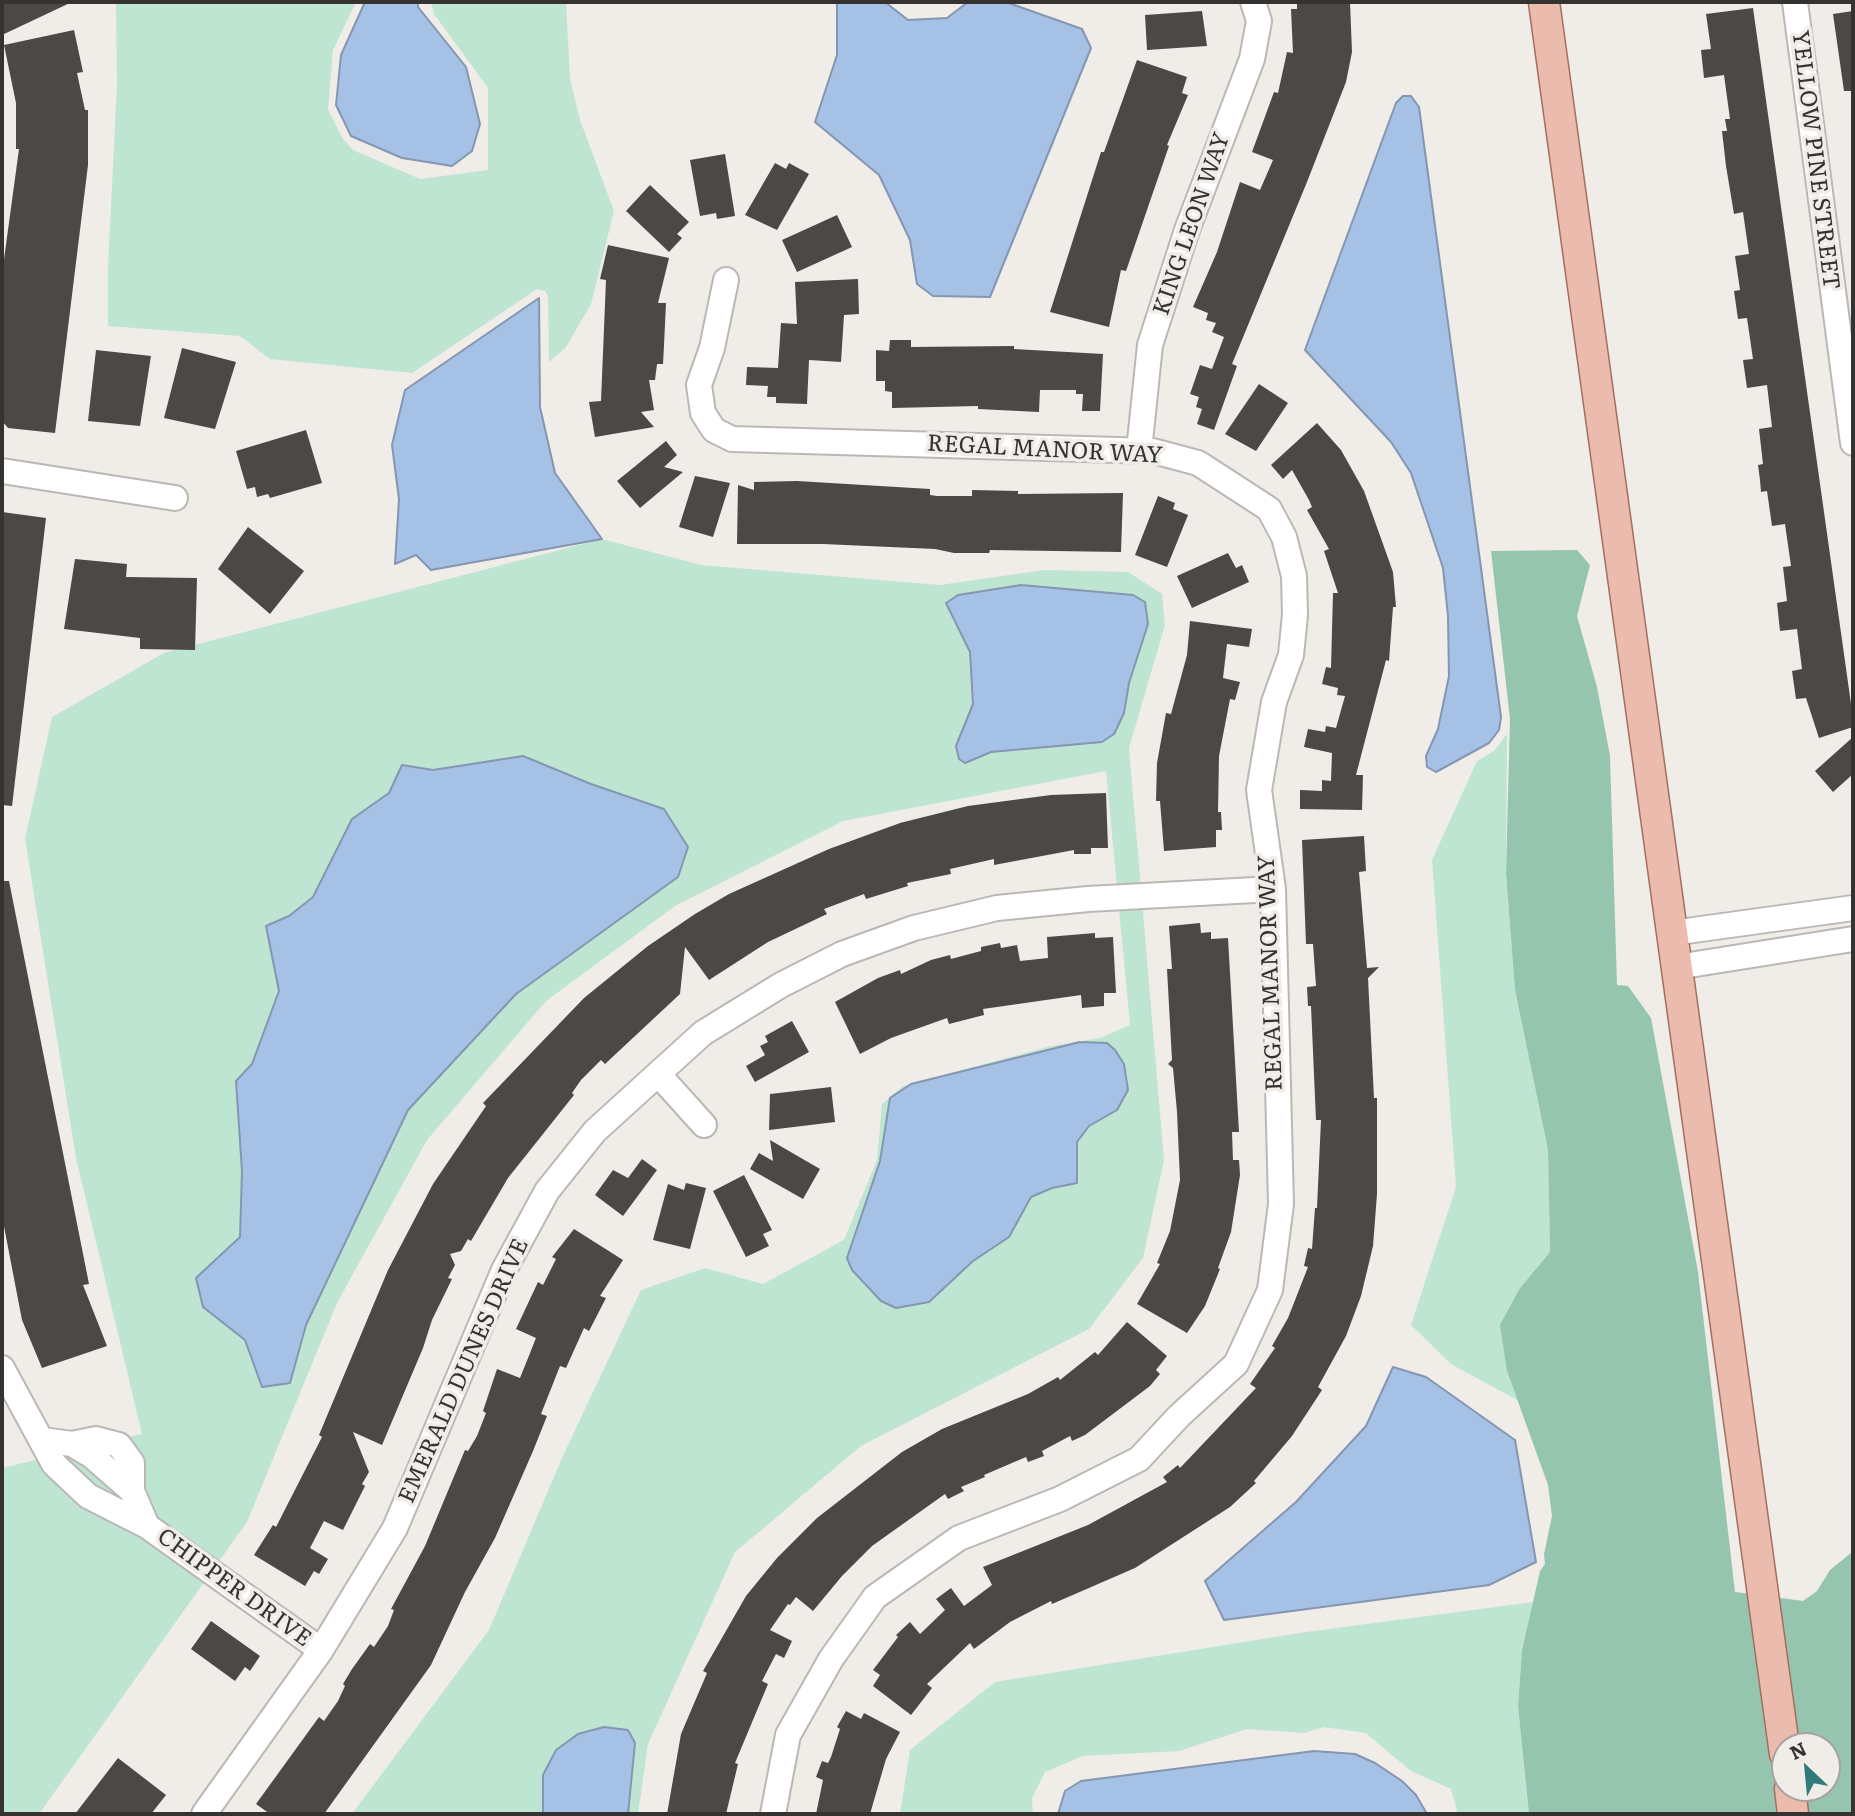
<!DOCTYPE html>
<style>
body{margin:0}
#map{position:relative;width:1855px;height:1816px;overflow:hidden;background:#f0ece8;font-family:Literata,serif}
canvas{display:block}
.frame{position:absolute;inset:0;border:4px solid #343332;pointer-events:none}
.north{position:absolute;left:1771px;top:1732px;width:70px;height:70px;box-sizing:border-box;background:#f0ece8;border:2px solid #a5a29f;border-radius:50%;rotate:334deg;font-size:19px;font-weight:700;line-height:28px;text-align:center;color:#343332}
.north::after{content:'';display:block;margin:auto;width:24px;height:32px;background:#307a7b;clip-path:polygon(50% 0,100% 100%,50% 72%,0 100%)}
</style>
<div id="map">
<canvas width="1855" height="1816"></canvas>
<div class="frame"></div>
<div class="north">N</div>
</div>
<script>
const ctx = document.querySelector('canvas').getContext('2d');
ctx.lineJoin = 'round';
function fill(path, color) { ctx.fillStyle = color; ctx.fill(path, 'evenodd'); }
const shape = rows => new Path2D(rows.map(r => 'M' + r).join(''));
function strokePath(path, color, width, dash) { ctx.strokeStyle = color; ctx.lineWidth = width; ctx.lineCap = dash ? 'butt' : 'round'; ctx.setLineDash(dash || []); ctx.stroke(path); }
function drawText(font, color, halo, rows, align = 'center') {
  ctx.font = font + ' Literata,serif'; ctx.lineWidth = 7; ctx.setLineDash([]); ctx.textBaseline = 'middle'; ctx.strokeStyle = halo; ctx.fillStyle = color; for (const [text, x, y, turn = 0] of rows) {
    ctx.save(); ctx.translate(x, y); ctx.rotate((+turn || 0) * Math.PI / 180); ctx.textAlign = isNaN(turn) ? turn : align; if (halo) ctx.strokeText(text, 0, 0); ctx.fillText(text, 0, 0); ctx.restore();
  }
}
fill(shape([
 [116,2,356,2,333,50,328,109,343,139,353,150,420,179,488,170,488,88,434,14,431,2,566,2,570,79,580,120,614,211,591,304,566,347,549,362,548,296,545,291,537,289,412,373,270,359,240,336,108,326,108,267,117,84],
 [602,539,701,565,940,585,1044,570,1128,572,1162,594,1165,625,1129,748,1164,1160,1143,1258,1089,1329,861,1446,735,1552,648,1744,638,1814,352,1814,489,1630,562,1458,641,1290,705,1268,763,1284,844,1240,877,1160,882,1104,903,1086,1051,1046,1100,1038,1130,1025,1106,771,843,821,675,906,546,1001,427,1140,337,1303,247,1522,39,1814,2,1814,2,1468,142,1434,76,1158,25,839,52,717,164,653],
 [1507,734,1506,873,1515,990,1548,1150,1550,1252,1520,1288,1507,1371,1517,1400,1451,1364,1411,1325,1456,1187,1432,860,1477,761,1494,751],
 [1533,1602,1522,1650,1518,1706,1529,1814,1458,1814,1451,1789,1411,1771,1366,1733,1324,1727,1304,1733,1247,1729,1179,1751,1083,1756,1045,1772,1032,1798,1033,1814,900,1814,910,1750,995,1682,1306,1632]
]), '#bee5d2');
fill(shape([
 [1577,550,1590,565,1577,616,1597,687,1610,756,1617,985,1628,986,1651,1018,1698,1272,1735,1592,1753,1594,1783,1814,1529,1814,1518,1706,1522,1650,1540,1571,1545,1564,1544,1554,1552,1516,1548,1485,1507,1371,1500,1325,1520,1288,1550,1252,1548,1150,1515,990,1506,873,1510,719,1491,551],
 [1851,1553,1853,1814,1803,1814,1800,1788,1827,1788,1827,1746,1794,1746,1773,1597,1803,1601,1817,1591,1830,1570]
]), '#95c5ae');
const water = shape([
 [365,2,418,2,418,7,466,67,480,124,472,151,452,166,402,158,351,136,336,105,341,55,365,2],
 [837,2,885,2,908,20,947,18,968,2,1006,2,1082,29,1091,48,990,297,933,296,917,284,910,240,879,175,815,122,837,55,837,2],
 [1403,96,1411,96,1419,107,1501,717,1499,730,1489,743,1436,772,1427,767,1426,756,1438,729,1449,676,1448,616,1443,568,1411,473,1391,442,1305,350,1396,103,1403,96],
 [539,298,540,407,555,473,602,539,431,570,416,555,395,564,399,499,392,445,405,390,539,298],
 [1021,585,1133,595,1145,602,1148,624,1129,683,1124,713,1114,734,1102,742,991,752,965,763,959,759,956,746,973,704,970,652,946,603,958,595,1021,585],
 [523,756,591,784,664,809,688,847,678,877,516,994,408,1110,306,1325,290,1383,262,1387,245,1340,203,1307,196,1278,240,1237,242,1171,236,1081,252,1064,279,991,266,926,289,916,313,897,352,819,389,793,402,765,433,770,523,756],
 [1080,1042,1107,1043,1115,1050,1124,1064,1128,1090,1117,1110,1089,1126,1077,1142,1077,1183,1052,1188,1031,1197,1009,1237,973,1261,929,1302,896,1308,881,1301,852,1270,847,1258,880,1161,890,1098,911,1084,1080,1042],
 [1393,1367,1426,1377,1515,1440,1536,1562,1489,1585,1224,1620,1205,1581,1296,1502,1366,1426,1393,1367],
 [604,1727,628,1730,635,1743,628,1814,543,1814,543,1775,556,1750,578,1734,604,1727],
 [1314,1751,1355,1754,1375,1763,1402,1781,1416,1795,1427,1814,1058,1814,1065,1791,1081,1781,1314,1751]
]);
fill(water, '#a6c1e6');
strokePath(water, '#8496b0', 2);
fill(shape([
 [2,2,72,2,2,35],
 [1297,2,1350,2,1352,52,1346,82,1307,182,1232,364,1237,366,1214,430,1197,424,1202,409,1196,407,1199,397,1190,394,1200,365,1212,369,1224,337,1212,332,1216,323,1206,320,1208,313,1193,307,1217,252,1240,182,1260,190,1273,160,1252,152,1274,92,1278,93,1287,52,1293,53,1291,9,1297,9],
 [1753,8,1853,718,1853,727,1819,738,1806,698,1796,699,1792,671,1802,669,1797,629,1780,631,1777,603,1787,601,1783,567,1791,566,1785,524,1772,526,1767,491,1761,492,1760,480,1758,465,1763,464,1759,429,1772,427,1767,385,1747,388,1743,360,1753,359,1747,318,1738,319,1734,291,1740,290,1735,256,1749,254,1743,212,1734,214,1726,166,1722,131,1727,131,1725,119,1730,119,1724,75,1704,78,1701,50,1711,49,1706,14],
 [1202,11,1207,46,1147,50,1145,15],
 [1853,11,1853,91,1844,91,1833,14],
 [74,30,83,72,77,73,85,110,88,110,88,165,55,433,8,428,2,421,2,274,19,149,16,149,16,103,4,45],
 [1137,60,1187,77,1182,93,1188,95,1167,145,1169,146,1126,271,1121,270,1109,327,1050,312,1101,152,1104,152],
 [725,154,735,216,717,219,716,213,700,216,690,160],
 [775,163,786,169,789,163,809,174,777,230,745,215],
 [650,185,689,222,677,234,682,238,669,252,626,211],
 [837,215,852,247,797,272,782,240],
 [608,245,669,258,658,303,666,303,664,345,663,364,657,364,655,380,649,380,654,410,641,412,654,427,595,437,589,402,601,401,606,280,600,279],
 [858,279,859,314,844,315,841,362,809,360,807,404,776,403,776,397,767,397,768,386,746,385,747,367,778,368,781,323,797,324,795,282],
 [890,340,911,340,911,347,1014,346,1014,349,1103,354,1100,411,1082,411,1083,394,1076,394,1076,390,1040,390,1039,412,978,409,978,406,892,408,892,392,885,391,885,381,876,381,876,350,889,351],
 [182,348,236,362,215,429,164,418],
 [96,350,151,356,140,426,88,421],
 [1259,384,1288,403,1256,451,1225,434],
 [1317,423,1341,450,1364,491,1393,572,1396,607,1393,607,1389,661,1386,660,1356,775,1363,775,1362,810,1300,809,1300,790,1322,791,1322,780,1331,781,1332,753,1304,747,1308,729,1325,732,1326,726,1336,728,1345,696,1337,695,1338,688,1322,684,1326,667,1331,668,1333,593,1338,593,1324,551,1329,549,1307,510,1312,507,1309,500,1292,470,1283,479,1271,465],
 [306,430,322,483,270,498,268,494,257,497,255,487,247,489,236,451],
 [666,441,677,455,664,467,683,472,640,508,617,481],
 [695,476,730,483,713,537,679,527],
 [797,481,930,489,930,495,937,496,972,496,972,490,1018,491,1018,494,1123,493,1121,552,990,550,989,553,954,553,935,549,823,544,737,544,738,485,754,490,754,482],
 [1158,496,1175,503,1173,509,1188,515,1167,567,1135,555],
 [2,512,46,518,12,806,2,805],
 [248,527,304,571,270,614,218,569],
 [1228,553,1236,568,1242,565,1249,582,1192,608,1177,576],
 [75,559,127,564,126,577,197,578,195,650,140,649,140,638,64,629],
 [1190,621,1252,629,1249,647,1227,644,1223,678,1240,682,1235,700,1230,699,1219,756,1218,812,1221,812,1222,830,1216,830,1216,847,1164,851,1160,801,1156,801,1157,763,1166,713,1171,714,1187,655],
 [1853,737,1853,774,1833,792,1815,771],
 [1106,793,1108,848,1091,848,1091,854,1074,854,1074,850,994,865,994,859,950,869,951,874,907,883,908,886,866,899,864,894,824,909,827,914,768,942,709,980,685,947,680,994,605,1064,601,1060,581,1080,572,1093,574,1095,508,1178,471,1241,468,1239,461,1251,450,1254,455,1265,448,1278,452,1279,432,1320,423,1348,382,1445,353,1432,369,1472,362,1484,365,1486,343,1530,324,1521,310,1548,328,1559,319,1574,314,1571,305,1586,254,1555,273,1525,276,1527,322,1437,319,1435,388,1270,433,1184,486,1106,483,1103,584,998,648,946,695,914,729,894,829,849,900,823,968,806,1051,795],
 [1364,836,1366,871,1359,872,1367,968,1379,967,1368,978,1374,1098,1377,1098,1377,1194,1373,1246,1361,1296,1346,1336,1318,1387,1322,1390,1292,1436,1254,1481,1256,1483,1230,1507,1135,1568,1052,1604,1051,1601,1010,1622,974,1649,970,1643,927,1684,932,1688,911,1715,873,1686,880,1675,873,1670,898,1637,896,1635,910,1622,920,1634,945,1610,936,1599,951,1588,964,1606,992,1585,983,1567,1088,1525,1167,1482,1163,1477,1178,1465,1180,1468,1256,1388,1250,1384,1275,1348,1272,1346,1288,1318,1308,1267,1304,1266,1308,1248,1312,1249,1315,1208,1317,1208,1321,1120,1316,1120,1311,1006,1308,1006,1307,987,1316,986,1313,944,1306,944,1302,840],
 [2,881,9,881,89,1284,83,1285,107,1346,42,1368,22,1320,2,1216],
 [1200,923,1201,933,1211,932,1211,939,1228,938,1239,1132,1232,1132,1233,1160,1239,1160,1240,1175,1231,1232,1218,1268,1220,1269,1205,1306,1187,1333,1137,1304,1160,1264,1157,1263,1170,1231,1180,1180,1177,1112,1173,1068,1168,1064,1172,1060,1167,969,1172,969,1169,926],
 [1095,933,1095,938,1113,937,1116,993,1104,993,1104,1006,1082,1008,1081,995,983,1009,984,1015,949,1024,947,1018,891,1038,860,1054,835,1002,878,978,900,970,901,974,931,960,950,955,951,959,981,951,981,947,1000,943,1001,948,1017,945,1020,961,1048,958,1047,937],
 [792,1021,809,1052,755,1082,746,1066,765,1055,760,1046,768,1042,765,1036],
 [831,1087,835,1122,769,1130,770,1094],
 [770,1140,820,1169,803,1199,750,1169,759,1153,773,1161],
 [642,1159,657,1170,623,1216,595,1195,613,1170,628,1178],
 [744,1175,772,1230,763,1234,769,1246,746,1257,713,1191],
 [686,1183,706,1188,690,1249,653,1240,668,1184,684,1190],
 [574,1229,623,1260,600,1296,606,1298,589,1331,584,1328,566,1368,560,1366,541,1414,547,1416,533,1451,495,1538,465,1592,431,1665,324,1814,270,1814,256,1804,319,1717,324,1721,338,1701,345,1686,343,1684,352,1669,370,1644,374,1647,388,1626,394,1610,391,1609,425,1546,465,1450,468,1451,477,1436,486,1413,483,1411,497,1369,520,1378,536,1338,516,1329,538,1282,543,1285,556,1259,552,1257],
 [1127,1322,1167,1356,1156,1370,1160,1374,1150,1386,1085,1435,1072,1441,1070,1436,1042,1451,1044,1456,1028,1462,1026,1457,984,1475,985,1477,961,1487,964,1491,948,1499,945,1494,872,1546,842,1576,813,1611,796,1597,790,1605,788,1604,770,1630,792,1641,784,1658,776,1654,762,1681,768,1684,735,1763,738,1764,726,1814,667,1814,681,1734,707,1673,703,1671,746,1596,777,1558,817,1518,902,1452,942,1429,1028,1394,1058,1377,1060,1380,1095,1352,1098,1355],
 [211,1621,260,1656,250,1671,245,1667,235,1681,191,1649],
 [846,1711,861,1719,864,1713,900,1732,886,1759,870,1814,816,1814,823,1780,816,1777,822,1761,828,1763,831,1757,840,1729,837,1727],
 [118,1758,166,1795,151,1814,75,1814]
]), '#4b4845');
const minor = shape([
 [1795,2,1853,443],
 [726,280,712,348,699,385,703,413,714,430,732,439,1153,451,1198,463,1269,509,1284,537,1294,576,1295,615,1291,655,1274,702,1259,790,1273,889,1281,1204,1270,1290,1236,1364,1179,1416,1139,1459,1060,1499,959,1538,875,1597,831,1659,788,1735,773,1814],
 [1139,451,1150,345,1187,230,1252,59,1259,21,1253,2],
 [2,471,175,498],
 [1672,933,1853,908],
 [1677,967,1853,939],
 [658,1074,704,1125],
 [2,1368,54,1464,88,1496,147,1526,321,1650],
 [43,1440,72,1444,92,1456,132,1491,147,1526],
 [72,1444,96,1439,119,1445,132,1463,132,1491],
 [204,1814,321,1650,395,1528,504,1270,547,1191,595,1131,703,1033,781,985,842,954,914,928,997,908,1088,899,1273,889]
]);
const major = shape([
 [1544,2,1785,1754],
 [1790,1788,1793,1814]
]);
strokePath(minor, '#bbb8b4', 28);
strokePath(major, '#a26f60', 33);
strokePath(minor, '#fff', 24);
strokePath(major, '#ebbcae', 30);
drawText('23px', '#343332', '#f0ece8', [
 ["YELLOW PINE STREET",1815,160,83],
 ["KING LEON WAY",1192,224,-71],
 ["REGAL MANOR WAY",1045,450,3],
 ["REGAL MANOR WAY",1271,973,-92],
 ["EMERALD DUNES DRIVE",464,1371,-66],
 ["CHIPPER DRIVE",234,1588,36]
]);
</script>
